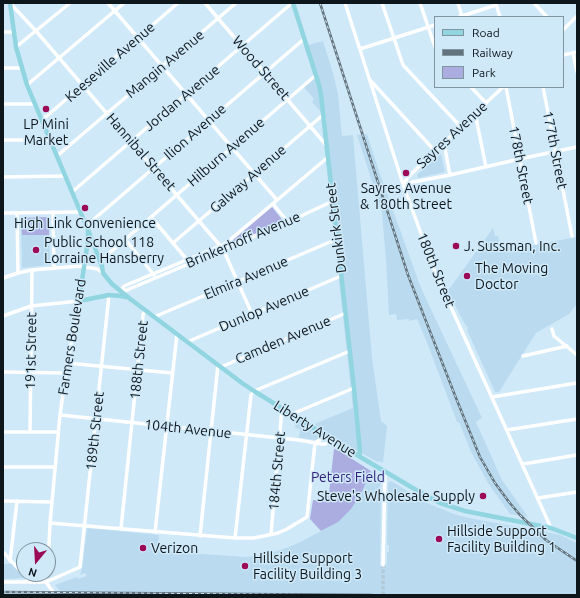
<!DOCTYPE html>
<style>
body{margin:0}
#map{position:relative;width:580px;height:598px;overflow:hidden;background:#cfe9f9;font-family:Ubuntu,sans-serif}
canvas{display:block}
.frame{position:absolute;inset:0;border:4px solid #0d161b;pointer-events:none}
.legend{position:absolute;left:434px;top:16px;width:130px;height:72px;box-sizing:border-box;background:#cfe9f9;border:1px solid #8195a0;margin:0;padding:5px 7px;list-style:none;font-size:12px;color:#0d161b}
.legend li{display:flex;align-items:center;gap:8px;height:20px}
.legend b{width:20px;border:1px solid #8195a0}
.north{position:absolute;left:16px;top:542px;width:40px;height:40px;box-sizing:border-box;background:#cfe9f9;border:1px solid #8195a0;border-radius:50%;rotate:198deg;font-size:11px;font-weight:700;line-height:16px;text-align:center;color:#0d161b}
.north::after{content:'';display:block;margin:auto;width:14px;height:18px;background:#9b0957;clip-path:polygon(50% 0,100% 100%,50% 72%,0 100%)}
</style>
<div id="map">
<canvas width="580" height="598"></canvas>
<div class="frame"></div>
<ul class="legend">
<li><b style="height:5px;background:#90d5e0"></b>Road</li>
<li><b style="height:5px;background:#63737d"></b>Railway</li>
<li><b style="height:11px;background:#abace0"></b>Park</li>
</ul>
<div class="north">N</div>
</div>
<script>
const ctx = document.querySelector('canvas').getContext('2d');
ctx.lineJoin = 'round';
function fill(path, color) { ctx.fillStyle = color; ctx.fill(path, 'evenodd'); }
const shape = rows => new Path2D(rows.map(r => 'M' + r).join(''));
function strokePath(path, color, width, dash) { ctx.strokeStyle = color; ctx.lineWidth = width; ctx.lineCap = dash ? 'butt' : 'round'; ctx.setLineDash(dash || []); ctx.stroke(path); }
function drawText(font, color, halo, rows, align = 'center') {
  ctx.font = font + ' Ubuntu,sans-serif'; ctx.lineWidth = 3; ctx.setLineDash([]); ctx.textBaseline = 'middle'; ctx.strokeStyle = halo; ctx.fillStyle = color; for (const [text, x, y, turn = 0] of rows) {
    ctx.save(); ctx.translate(x, y); ctx.rotate((+turn || 0) * Math.PI / 180); ctx.textAlign = isNaN(turn) ? turn : align; if (halo) ctx.strokeText(text, 0, 0); ctx.fillText(text, 0, 0); ctx.restore();
  }
}
fill(shape([
 [323,41,333,73,338,94,342,136,353,135,372,358,381,421,387,426,383,463,379,461,378,462,354,449,314,424,353,408,324,144,321,112,312,102,314,99,302,85,314,75,304,46],
 [367,134,381,177,421,288,482,418,476,422,502,480,528,517,510,514,488,483,471,452,459,422,457,422,426,340,417,319,409,321,409,319,397,320,396,314,389,315,386,260,382,213,357,135],
 [441,154,445,172,418,178,417,175],
 [49,217,50,265,22,268,21,218],
 [493,228,495,236,498,236,501,251,577,237,577,304,569,314,536,333,499,392,495,392,467,330,468,328,463,321,447,289,450,288],
 [297,421,321,436,316,440,299,438,300,429,295,428,296,423],
 [371,471,381,476,381,485,375,493,381,496,380,566,387,564,387,552,389,552,389,545,387,545,388,483,391,481,427,503,454,514,469,518,545,532,560,535,577,543,577,595,64,595,55,585,77,577,78,579,87,576,85,573,80,575,82,569,87,528,159,535,158,551,246,557,265,555,289,547,300,542,329,527,351,509,360,496],
 [3,564,12,564,26,578,3,579]
]), '#badbef');
fill(shape([
 [272,207,284,222,226,246],
 [49,217,49,235,22,235,21,218],
 [334,449,338,450,371,471,360,496,351,509,338,522,321,531,310,519,313,500,328,502]
]), '#abace0');
strokePath(shape([
 [383,595,383,565]
]), '#b2c9d8', 3.5, [3.5, 2]);
strokePath(shape([
 [10,3,36,31,223,249,252,314],
 [108,3,277,200],
 [205,3,310,126,326,145],
 [345,3,403,184,435,272,551,528],
 [382,3,403,65,461,127],
 [420,3,435,47],
 [458,3,462,17],
 [534,3,547,17],
 [496,4,500,17],
 [459,17,496,5],
 [563,30,577,16],
 [3,32,14,32],
 [16,47,70,3],
 [360,49,435,25],
 [573,53,577,72],
 [563,55,577,52],
 [3,68,22,68],
 [370,80,435,151],
 [27,85,124,3],
 [471,87,486,103],
 [506,87,536,243],
 [543,87,572,236],
 [3,104,34,104],
 [475,113,486,167],
 [41,121,178,3],
 [3,140,49,140],
 [444,143,450,175],
 [57,156,236,3],
 [3,177,65,176],
 [403,184,450,175,524,158,577,147],
 [403,184,409,176,435,151,503,87],
 [72,192,292,3],
 [273,204,288,222],
 [53,212,54,268],
 [3,213,81,212],
 [17,213,18,273],
 [151,217,188,261],
 [86,226,304,39],
 [125,239,154,275],
 [173,243,323,115],
 [100,261,316,75],
 [3,278,18,273,32,270,80,266,97,269,103,273],
 [121,291,124,286,225,244,327,158],
 [121,291,127,290,288,222,333,201],
 [3,316,31,306,79,301,66,373,60,415,50,523,48,565],
 [154,317,337,239],
 [552,329,554,336,577,355],
 [187,342,341,276],
 [523,356,567,346],
 [67,363,172,373],
 [221,367,346,313],
 [3,372,66,373],
 [492,397,577,383],
 [292,414,354,388],
 [60,415,299,440,321,444,325,444,327,443,329,438],
 [507,430,577,419],
 [3,432,58,432],
 [30,432,32,270],
 [315,443,321,439,323,434],
 [523,464,577,455],
 [3,467,55,467],
 [538,498,577,492],
 [3,501,52,502],
 [50,523,235,538,254,538,278,533,287,529,307,517,315,443],
 [121,529,143,315,145,310],
 [155,532,177,334],
 [271,534,282,408],
 [200,536,218,365],
 [235,538,251,395,254,391,259,389,350,351],
 [3,552,26,577,29,582,46,582,80,567,109,295],
 [10,561,17,501],
 [383,565,385,472],
 [3,582,29,582],
 [46,582,55,595],
 [46,582,47,574]
]), '#fff', 3.5);
strokePath(shape([
 [10,3,16,47,27,85,88,230,88,240,79,301,109,295,121,296,126,297],
 [293,3,319,85,321,95,354,388,360,452,359,456],
 [88,230,102,266,103,273,112,284,129,298,242,383,254,391,362,458,423,494,440,503,465,511,551,528,577,538]
]), '#90d5e0', 4.5);
const rail = shape([
 [320,3,408,275,456,398,480,457,495,483,509,502,520,515,546,540,577,561],
 [3,592,372,595]
]);
strokePath(rail, '#63737d', 2.5);
strokePath(rail, '#cfe9f9', 1, [3]);
for (const [x, y, r, color] of [
 [46,109,4,"#9b0957"],
 [406,173,4,"#9b0957"],
 [85,208,4,"#9b0957"],
 [456,246,4,"#9b0957"],
 [36,250,4,"#9b0957"],
 [467,276,4,"#9b0957"],
 [483,496,4,"#9b0957"],
 [439,539,4,"#9b0957"],
 [143,548,4,"#9b0957"],
 [245,566,4,"#9b0957"]
]) { const dot = new Path2D(); dot.arc(x, y, r, 0, 2 * Math.PI); ctx.fillStyle = color; ctx.fill(dot); strokePath(dot, '#cfe9f9', 1.5); }
drawText('14px', '#0d161b', '#cfe9f9', [
 ["Keeseville Avenue",110,62,-41],
 ["Mangin Avenue",165,64,-40],
 ["Wood Street",261,68,49],
 ["Jordan Avenue",182,98,-40],
 ["Ilion Avenue",195,132,-41],
 ["Sayres Avenue",452,135,-43],
 ["177th Street",555,150,79],
 ["Hannibal Street",141,152,49],
 ["Hilburn Avenue",226,152,-41],
 ["178th Street",521,165,79],
 ["Galway Avenue",248,179,-41],
 ["Dunkirk Street",336,228,-97],
 ["Brinkerhoff Avenue",243,240,-23],
 ["180th Street",436,270,68],
 ["Elmira Avenue",246,278,-23],
 ["Dunlop Avenue",264,309,-23],
 ["Farmers Boulevard",72,337,-81],
 ["Camden Avenue",283,340,-23],
 ["191st Street",31,351,-89],
 ["188th Street",139,360,-84],
 ["104th Avenue",188,429,6],
 ["Liberty Avenue",315,429,32],
 ["189th Street",95,431,-84],
 ["184th Street",277,471,-85]
]);
drawText('14px', '#0d161b', '#cfe9f9', [
 ["LP Mini",46,124,"center"],
 ["Market",46,140,"center"],
 ["Sayres Avenue",406,188,"center"],
 ["& 180th Street",406,204,"center"],
 ["High Link Convenience",85,223,"center"],
 ["Public School 118",44,242],
 ["Lorraine Hansberry",44,258],
 ["J. Sussman, Inc.",464,246],
 ["The Moving",475,268],
 ["Doctor",475,284],
 ["Steve's Wholesale Supply",475,496,"right"],
 ["Hillside Support",447,531],
 ["Facility Building 1",447,547],
 ["Verizon",151,548],
 ["Hillside Support",253,558],
 ["Facility Building 3",253,574]
], 'left');
drawText('14px', '#2f1f77', '#cfe9f9', [
 ["Peters Field",348,477]
]);
</script>
